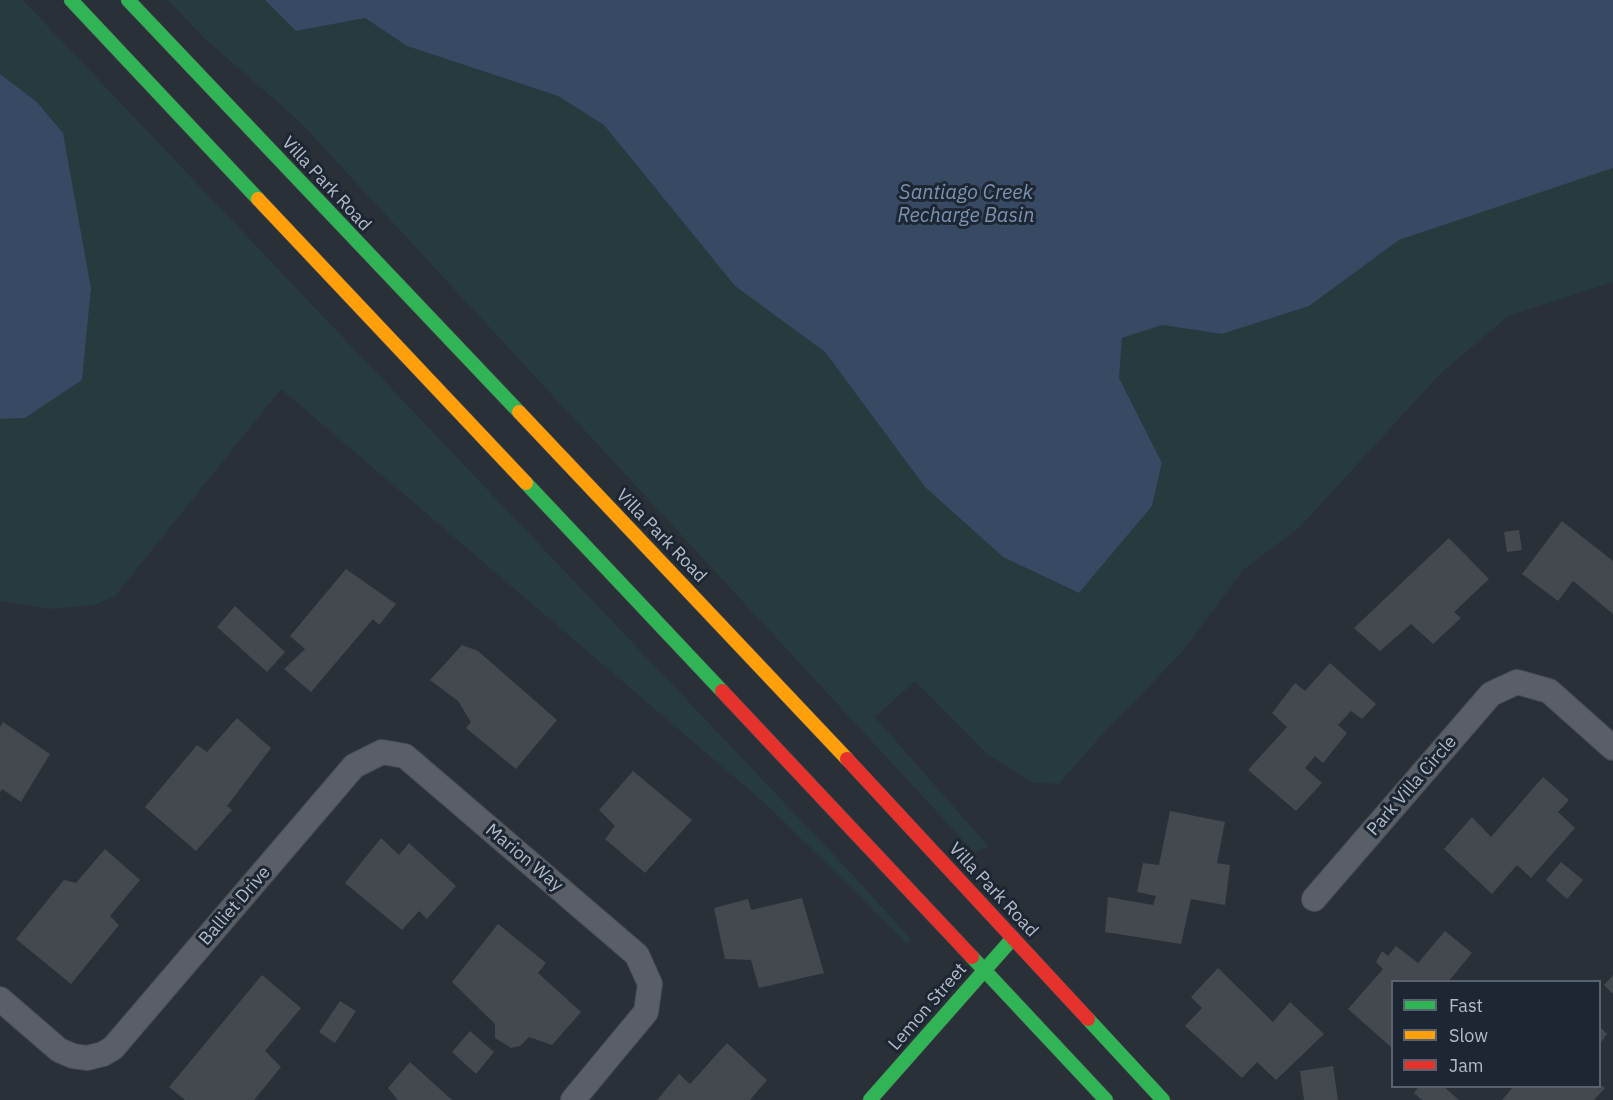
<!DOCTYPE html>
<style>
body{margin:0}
#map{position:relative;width:1613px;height:1100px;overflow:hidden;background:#2a3038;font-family:"IBM Plex Sans",sans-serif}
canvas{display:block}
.legend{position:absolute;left:1391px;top:980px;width:210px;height:108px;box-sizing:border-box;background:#1d2633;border:2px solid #59626f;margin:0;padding:8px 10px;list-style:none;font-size:18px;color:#b4bcc9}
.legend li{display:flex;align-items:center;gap:12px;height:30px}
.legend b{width:30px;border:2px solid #59626f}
</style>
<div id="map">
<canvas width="1613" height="1100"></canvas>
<ul class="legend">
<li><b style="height:8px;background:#30b455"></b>Fast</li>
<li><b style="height:8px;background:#ff9f0a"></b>Slow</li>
<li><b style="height:8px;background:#e5322d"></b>Jam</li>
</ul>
</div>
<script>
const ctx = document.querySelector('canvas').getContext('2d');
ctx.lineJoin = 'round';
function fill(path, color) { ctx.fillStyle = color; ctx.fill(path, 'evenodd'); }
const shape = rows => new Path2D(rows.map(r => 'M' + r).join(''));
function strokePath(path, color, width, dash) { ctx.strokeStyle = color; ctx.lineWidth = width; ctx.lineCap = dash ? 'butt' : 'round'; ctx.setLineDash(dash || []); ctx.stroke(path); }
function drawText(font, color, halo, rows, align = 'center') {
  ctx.font = font + ' "IBM Plex Sans",sans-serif'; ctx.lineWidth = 6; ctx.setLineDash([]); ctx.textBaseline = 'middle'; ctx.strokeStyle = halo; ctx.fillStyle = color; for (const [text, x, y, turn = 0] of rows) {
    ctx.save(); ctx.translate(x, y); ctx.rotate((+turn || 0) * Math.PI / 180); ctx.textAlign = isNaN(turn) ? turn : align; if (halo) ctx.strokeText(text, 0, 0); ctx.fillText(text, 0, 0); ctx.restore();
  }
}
fill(shape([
 [0,0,23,0,852,874,911,939,907,944,768,806,281,389,115,596,95,605,51,609,0,601,0,419,25,418,82,380,91,288,63,133,37,102,0,74],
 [168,0,265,0,296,31,365,18,407,46,558,96,604,125,735,286,825,352,925,487,1003,557,1079,593,1152,506,1162,463,1119,378,1121,338,1162,325,1222,334,1308,306,1399,240,1613,168,1613,282,1508,316,1439,375,1300,527,1243,570,1181,653,1101,736,1059,784,1031,782,987,754,915,681,875,717,989,847,974,852,299,121,204,38]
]), '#273a3e');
fill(shape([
 [265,0,1613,0,1613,168,1399,240,1309,306,1222,334,1162,325,1122,338,1119,378,1162,463,1152,506,1079,593,1003,557,925,487,825,352,735,286,604,125,558,96,407,46,365,18,296,31],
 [0,74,37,102,63,133,91,288,82,380,25,418,0,419]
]), '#384963');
fill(shape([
 [1562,521,1613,561,1613,614,1573,581,1558,601,1522,574],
 [1519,530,1522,550,1507,552,1504,532],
 [1449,538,1489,579,1454,612,1461,618,1433,644,1411,624,1380,651,1354,628],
 [346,569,396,604,379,625,373,619,311,692,284,669,305,649,290,636],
 [235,606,285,652,267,672,217,627],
 [462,645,478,651,557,720,516,769,466,728,471,722,458,701,430,680],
 [1330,663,1376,704,1362,719,1351,711,1338,725,1347,733,1323,763,1315,756,1305,768,1322,783,1296,811,1248,770,1287,727,1272,713,1295,683,1305,691],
 [237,718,271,748,227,806,232,810,196,851,145,807,197,745,207,752],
 [3,722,50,754,21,802,2,789,0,792,0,727],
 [633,771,692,820,645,873,605,839,615,826,599,810],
 [1543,777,1569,800,1558,812,1575,828,1531,878,1517,865,1492,894,1444,849,1472,817,1491,837],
 [1170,811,1225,822,1217,863,1230,865,1225,905,1191,899,1181,944,1105,932,1108,897,1153,905,1156,896,1137,892,1143,863,1159,865],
 [381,838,399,855,409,843,456,886,427,919,419,911,402,930,345,883],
 [105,849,140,880,110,916,119,925,71,984,16,939,64,880,76,883],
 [1561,862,1583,880,1567,899,1546,880],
 [802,898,824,973,759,988,751,960,725,959,714,908,748,899,751,910],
 [498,924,546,963,538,973,581,1012,552,1045,529,1037,520,1046,511,1048,495,1038,495,1024,452,982],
 [1445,931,1472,953,1448,982,1392,982,1391,1047,1348,1009,1383,969,1376,962,1382,951,1388,956,1396,946,1418,963],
 [1218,968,1273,1022,1290,1002,1324,1034,1276,1080,1257,1062,1242,1078,1185,1026,1202,1008,1191,997],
 [262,975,301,1008,265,1051,281,1067,254,1100,185,1100,169,1087],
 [1613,975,1613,994,1604,985],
 [340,1001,356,1011,335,1043,319,1032],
 [1600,1027,1607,1034,1600,1044],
 [470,1031,494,1052,476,1074,452,1052],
 [727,1043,767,1080,750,1100,657,1100,679,1074,690,1084],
 [410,1062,452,1100,398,1100,388,1088],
 [1333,1066,1338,1100,1304,1100,1300,1071],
 [1600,1085,1605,1088,1594,1100,1502,1100,1514,1086,1600,1086],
 [1419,1086,1443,1086,1459,1100,1422,1100,1414,1093]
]), '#444950');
const street = shape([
 [1314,899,1491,694,1517,682,1549,691,1613,748],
 [0,999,59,1050,73,1056,87,1058,103,1054,113,1048,354,766,382,752,405,756,637,955,650,984,646,1012,573,1100]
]);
const fast = shape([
 [71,0,258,199],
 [128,0,519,412],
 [526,483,722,691],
 [972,957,1106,1100],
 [1088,1019,1163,1100],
 [870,1100,1013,938]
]);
const slow = shape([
 [258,199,526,483],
 [519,412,847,759]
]);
const jam = shape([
 [722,691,972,957],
 [847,759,1088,1019]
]);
strokePath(street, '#484c53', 26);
strokePath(fast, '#484c53', 15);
strokePath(slow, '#484c53', 15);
strokePath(jam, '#484c53', 15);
strokePath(street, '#5a5e66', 24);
strokePath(fast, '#30b455', 14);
strokePath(slow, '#ff9f0a', 14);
strokePath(jam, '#e5322d', 14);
drawText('18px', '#b4bcc9', '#1d2633', [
 ["Villa Park Road",326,184,47],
 ["Villa Park Road",661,536,46],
 ["Park Villa Circle",1412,786,-49],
 ["Marion Way",524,858,40],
 ["Villa Park Road",993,890,47],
 ["Balliet Drive",235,906,-49],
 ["Lemon Street",928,1007,-49]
]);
drawText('italic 20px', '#7c92b1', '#1d2633', [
 ["Santiago Creek",966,193],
 ["Recharge Basin",966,216]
]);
</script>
